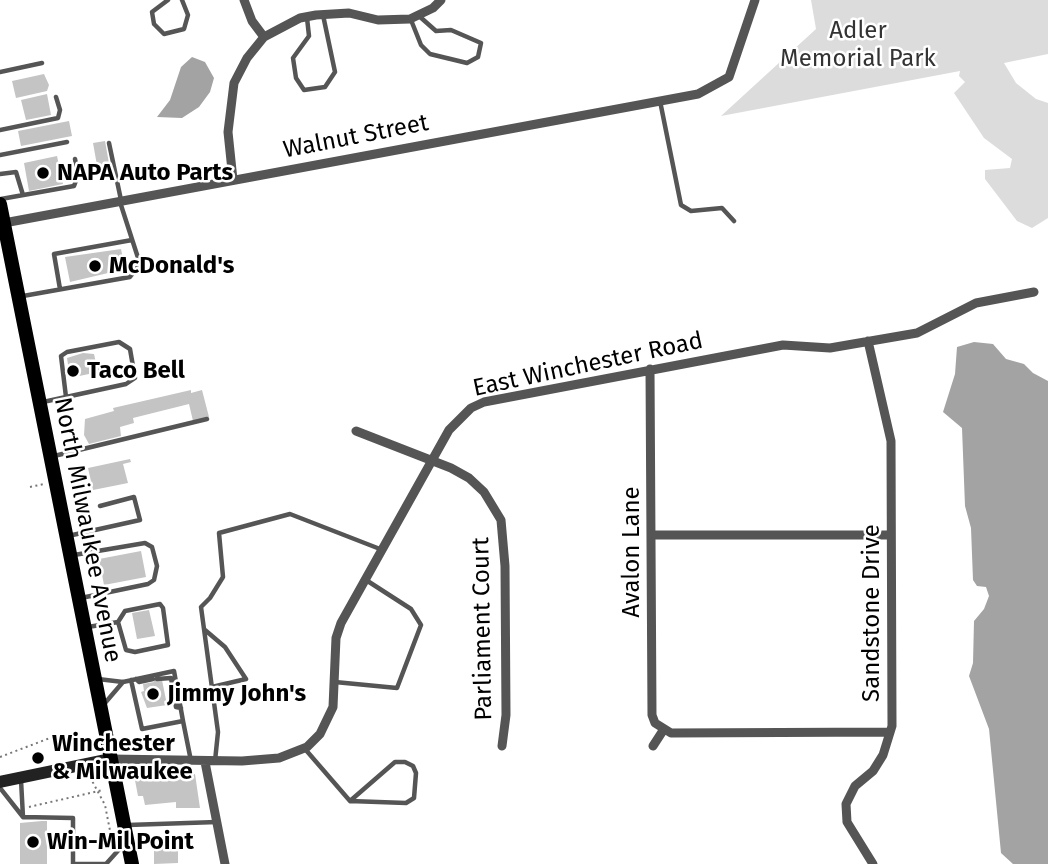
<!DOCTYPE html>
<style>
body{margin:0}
canvas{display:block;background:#fff}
</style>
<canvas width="1048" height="864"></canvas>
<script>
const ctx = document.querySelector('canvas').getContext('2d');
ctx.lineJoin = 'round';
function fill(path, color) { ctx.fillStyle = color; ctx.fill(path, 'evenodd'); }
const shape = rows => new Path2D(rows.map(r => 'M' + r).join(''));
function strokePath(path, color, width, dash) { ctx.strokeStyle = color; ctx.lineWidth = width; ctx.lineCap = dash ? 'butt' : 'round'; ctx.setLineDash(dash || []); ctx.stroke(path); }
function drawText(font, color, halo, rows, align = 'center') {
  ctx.font = font + ' "Fira Sans",sans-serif'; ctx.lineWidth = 5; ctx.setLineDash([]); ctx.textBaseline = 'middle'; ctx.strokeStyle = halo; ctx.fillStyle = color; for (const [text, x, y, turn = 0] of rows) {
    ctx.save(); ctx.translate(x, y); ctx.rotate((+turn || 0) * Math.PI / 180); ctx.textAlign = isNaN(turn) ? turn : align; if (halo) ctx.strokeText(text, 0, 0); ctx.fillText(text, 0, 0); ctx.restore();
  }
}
fill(shape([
 [811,0,1048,0,1048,54,1004,63,1016,83,1036,99,1048,103,1048,218,1032,228,1017,221,985,179,985,170,1010,168,1012,159,984,138,954,93,965,82,959,76,960,71,721,116,816,29]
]), '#dcdcdc');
fill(shape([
 [192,57,205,62,214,78,210,92,199,107,182,118,157,117,170,100,181,67],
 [974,342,993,344,1006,359,1024,364,1033,373,1048,381,1048,864,1013,864,1001,853,989,729,969,676,973,663,974,621,984,609,989,596,986,587,977,586,973,580,971,528,965,506,962,428,943,412,955,374,957,347]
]), '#a3a3a3');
fill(shape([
 [44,74,49,85,47,91,16,98,12,81],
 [47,94,51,115,26,120,21,100],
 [69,121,72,136,21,146,18,131],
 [105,141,110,169,98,171,93,143],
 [57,156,63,184,29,191,24,163],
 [121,249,125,269,70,282,65,257],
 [83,353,94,354,96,363,102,362,103,371,70,378,67,358],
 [191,390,191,393,202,390,209,417,193,421,189,404,133,418,134,423,120,427,121,436,89,444,84,435,85,419,114,411,113,408],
 [130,459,131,462,123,464,128,483,93,490,88,468],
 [141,551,146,577,104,585,99,559],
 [149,610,155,636,137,639,132,613],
 [153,679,162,680,167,705,147,708,141,692,144,691,143,684,154,682],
 [195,774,200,808,176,808,176,802,145,805,143,796,138,796,134,775],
 [42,821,47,821,47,864,20,864,20,823],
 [154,842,178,842,178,863,154,864]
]), '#c4c4c4');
strokePath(shape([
 [30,487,44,484],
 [0,757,50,738,82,738],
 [90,777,105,805,113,846],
 [29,807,103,790]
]), '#777', 2, [2, 3.5]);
strokePath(shape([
 [168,0,152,12,154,24,164,34,184,29,188,15,182,0],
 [307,18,309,36,293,58,296,78,304,90,325,87,335,72,323,15],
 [411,20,421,45,430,54,467,63,478,57,481,43,451,30,436,31,419,16],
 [0,72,42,63],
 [660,101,681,205,691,211,722,208,734,221],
 [0,130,58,118,60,110,56,97],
 [109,143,121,200],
 [0,155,67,142],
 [0,174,16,172,23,195],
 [1,199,74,186,78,175,75,159],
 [60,289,54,254,132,240],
 [23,296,130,277,140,264,120,202],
 [43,402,126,384,135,378,130,349,119,342,67,352,61,356,66,397],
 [54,456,207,419],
 [68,536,140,520,134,497,100,506],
 [74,555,145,543,152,547,157,566,154,580,148,584,81,598],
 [88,627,118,622,125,611,160,604,163,608,168,645,135,652,126,650,118,622],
 [205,630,225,647,246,679,212,687],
 [98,679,123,682,174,671,183,721],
 [136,679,139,682,153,679],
 [157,679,171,678,176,707,181,708],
 [131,680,142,729,183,721,191,761],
 [335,682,397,688,421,625,411,609,366,580],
 [105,703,123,682],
 [305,749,350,801,406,803,414,798,416,773,413,766,405,762,395,762,350,801],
 [215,761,218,732,201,607,210,598,223,577,219,533,290,514,380,549],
 [21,780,23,817],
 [0,788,23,817],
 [23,817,73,818,73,864,107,864],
 [128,825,217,822],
 [106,864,124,844]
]), '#555', 4.5);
strokePath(shape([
 [244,0,252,21,264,37],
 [233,180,228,132,234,83,247,58,264,37,300,18,316,15,349,13,378,20,410,19,433,8,441,0],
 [4,223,698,94,729,77,755,0],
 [868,341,891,441,892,726,883,755,873,771,855,786,846,804,847,822,873,864],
 [650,369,652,715,655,723,671,733,890,732],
 [356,431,451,468,469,478,484,492,501,520,505,566,506,715,502,746],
 [652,535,891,535],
 [653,746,664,729],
 [110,759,242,761,279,758,307,747,320,734,333,707,336,638,341,623,449,430,471,408,484,402,783,345,830,348,917,333,976,303,1034,292],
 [205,762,225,864]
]), '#555', 9);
strokePath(shape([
 [0,782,110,759]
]), '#222', 12);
strokePath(shape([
 [0,204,132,864]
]), '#000', 14);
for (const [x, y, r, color] of [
 [43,173,7,"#000"],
 [95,266,7,"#000"],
 [73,371,7,"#000"],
 [153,694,7,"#000"],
 [38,758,7,"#000"],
 [33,842,7,"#000"]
]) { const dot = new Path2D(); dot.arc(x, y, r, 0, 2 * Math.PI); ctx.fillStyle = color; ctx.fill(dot); strokePath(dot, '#fff', 2.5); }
drawText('24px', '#333', '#fff', [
 ["Adler",858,31],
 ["Memorial Park",858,59]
]);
drawText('24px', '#000', '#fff', [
 ["Walnut Street",356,137,-11],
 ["East Winchester Road",588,365,-12],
 ["North Milwaukee Avenue",87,530,79],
 ["Avalon Lane",632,552,-90],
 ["Sandstone Drive",872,613,-90],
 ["Parliament Court",483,629,-91]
]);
drawText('bold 24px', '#000', '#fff', [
 ["NAPA Auto Parts",57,173],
 ["McDonald's",109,266],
 ["Taco Bell",87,371],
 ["Jimmy John's",167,694],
 ["Winchester",52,744],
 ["& Milwaukee",52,772],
 ["Win-Mil Point",47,842]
], 'left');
</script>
